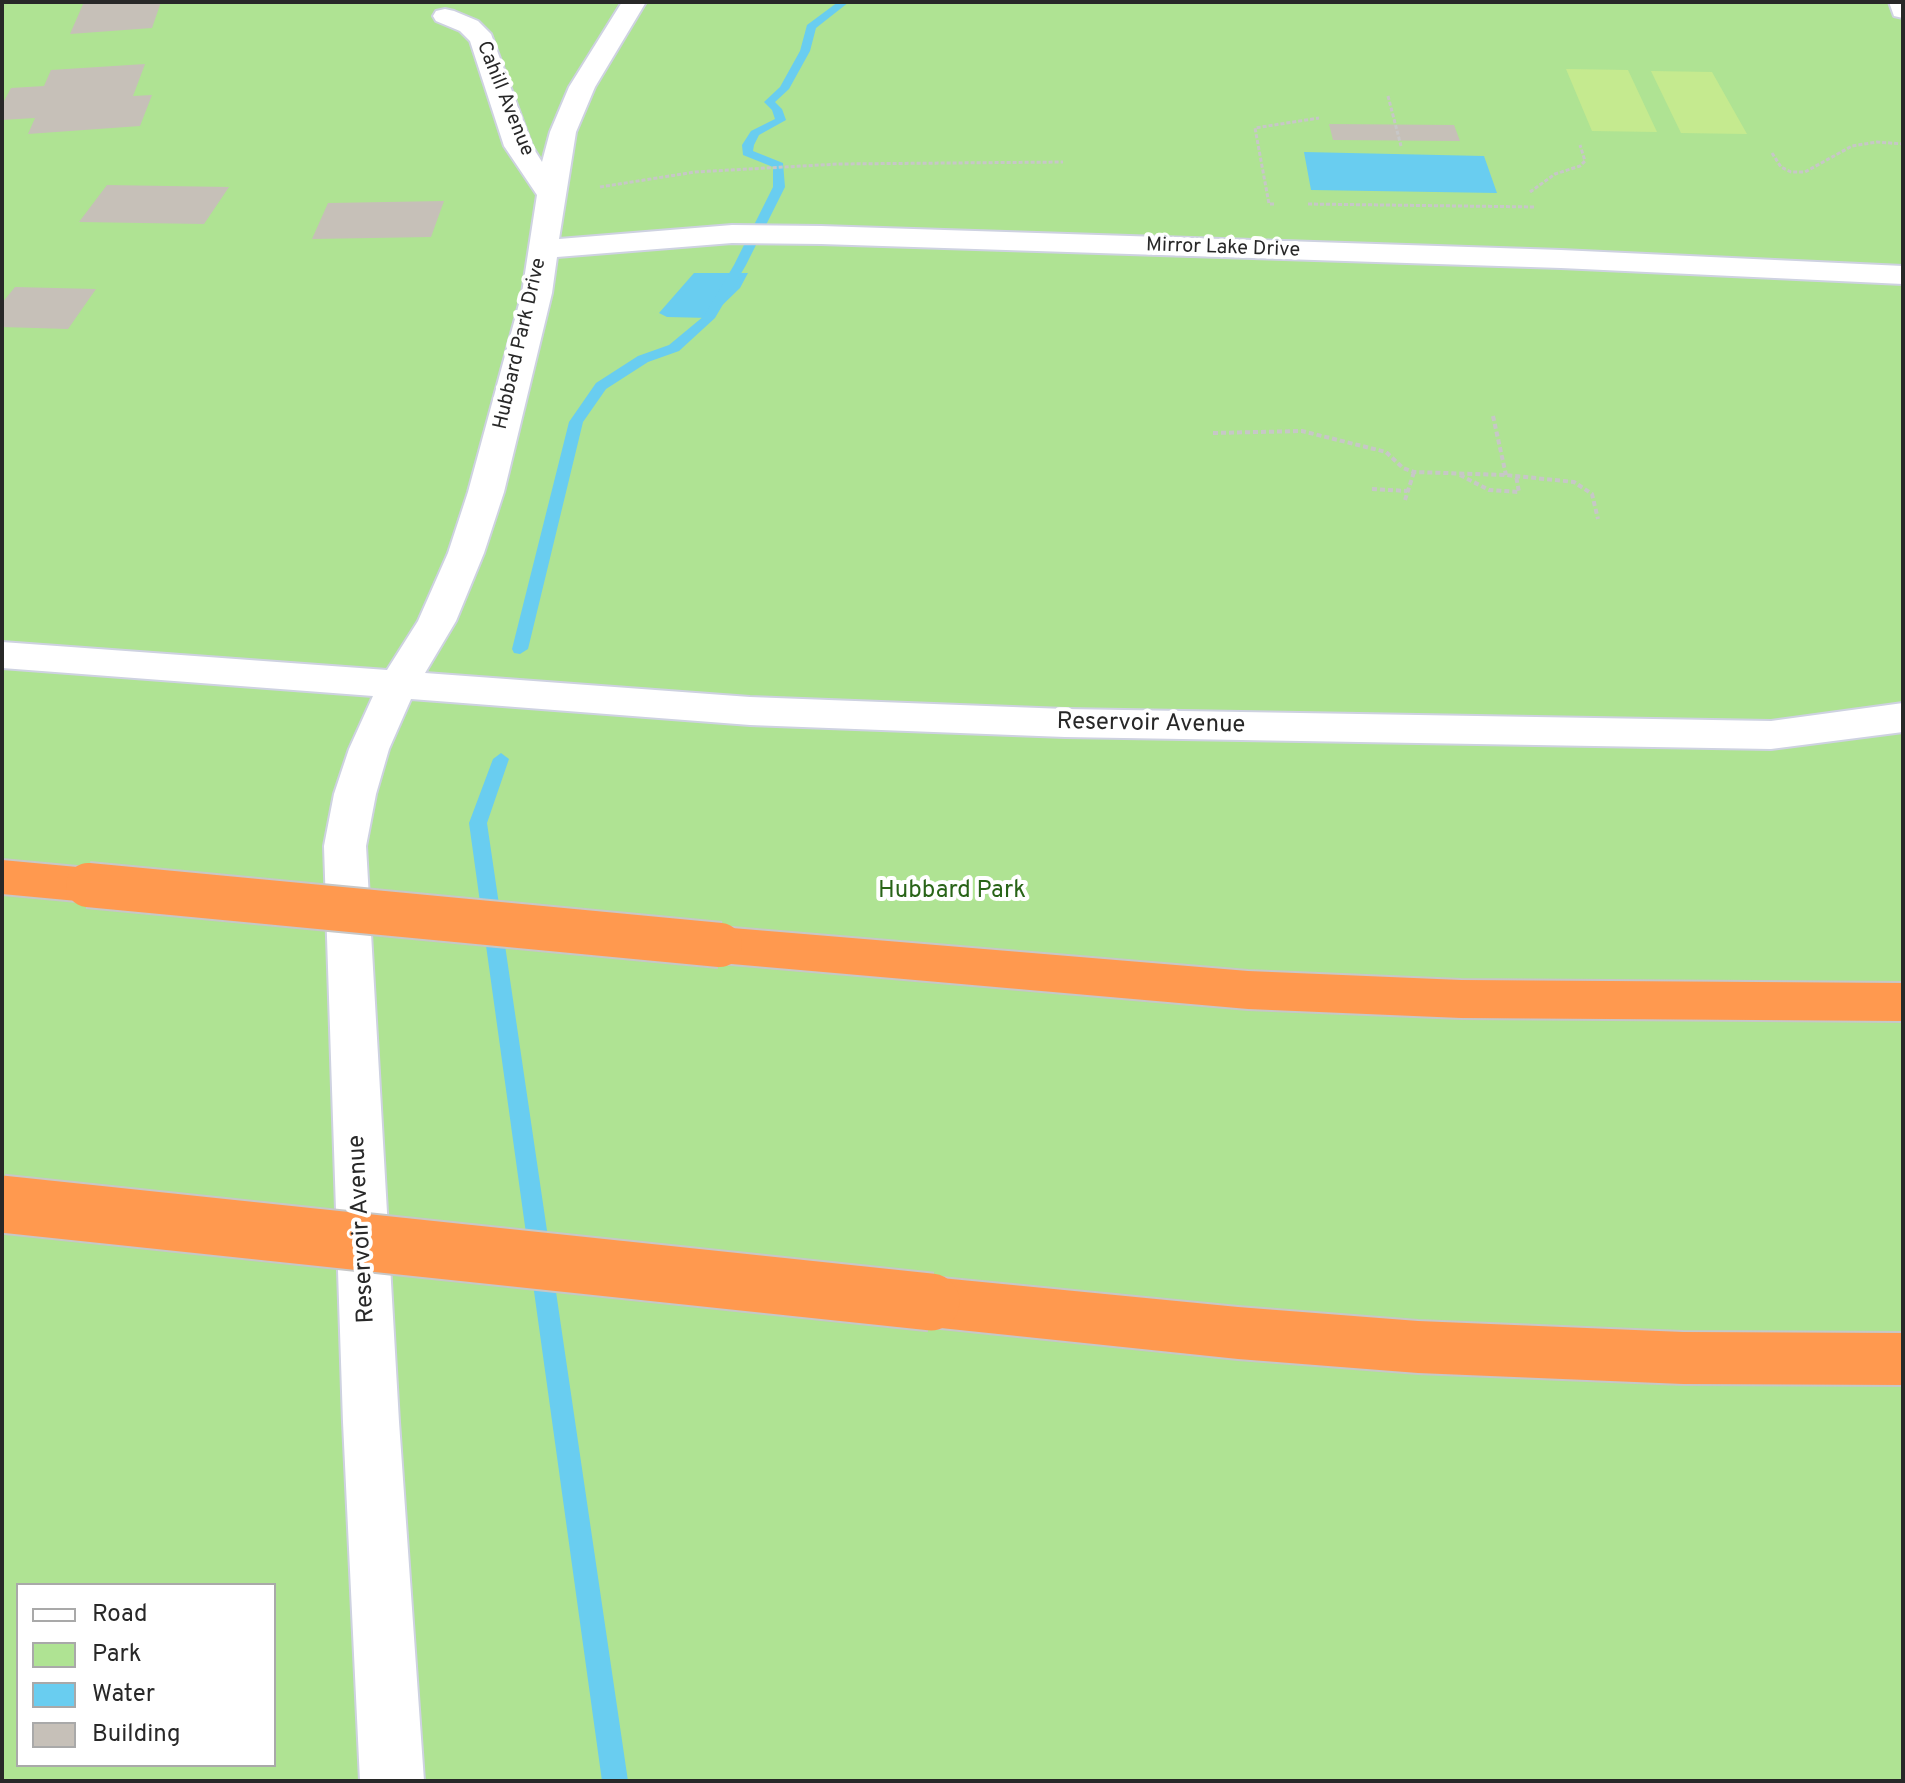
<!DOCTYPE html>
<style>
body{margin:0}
#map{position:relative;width:1905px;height:1783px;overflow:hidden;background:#ebe3d8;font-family:Overpass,sans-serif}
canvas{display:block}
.frame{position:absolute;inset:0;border:4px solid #282828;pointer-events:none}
.legend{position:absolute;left:16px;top:1583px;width:260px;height:184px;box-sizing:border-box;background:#fff;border:2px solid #a9a9a9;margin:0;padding:10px 14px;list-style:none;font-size:24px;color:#282828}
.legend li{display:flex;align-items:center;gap:16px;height:40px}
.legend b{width:40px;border:2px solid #a9a9a9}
</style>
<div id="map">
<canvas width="1905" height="1783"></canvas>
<div class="frame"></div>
<ul class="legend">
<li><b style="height:10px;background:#fff"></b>Road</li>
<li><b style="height:22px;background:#afe393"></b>Park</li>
<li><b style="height:22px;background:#69cdf0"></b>Water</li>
<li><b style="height:22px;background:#c6c0b8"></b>Building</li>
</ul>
</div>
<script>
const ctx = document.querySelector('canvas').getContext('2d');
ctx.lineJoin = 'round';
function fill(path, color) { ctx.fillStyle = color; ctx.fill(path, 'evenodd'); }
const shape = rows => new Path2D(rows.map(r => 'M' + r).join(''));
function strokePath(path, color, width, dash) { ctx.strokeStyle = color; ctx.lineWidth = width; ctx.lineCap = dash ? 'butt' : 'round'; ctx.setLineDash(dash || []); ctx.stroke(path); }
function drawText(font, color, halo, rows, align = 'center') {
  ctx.font = font + ' Overpass,sans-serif'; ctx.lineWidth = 8; ctx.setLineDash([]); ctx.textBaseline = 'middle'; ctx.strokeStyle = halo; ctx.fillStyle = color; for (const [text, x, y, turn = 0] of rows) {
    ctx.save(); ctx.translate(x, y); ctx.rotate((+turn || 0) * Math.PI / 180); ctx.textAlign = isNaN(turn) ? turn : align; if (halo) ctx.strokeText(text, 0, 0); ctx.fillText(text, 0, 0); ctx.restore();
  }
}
fill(shape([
 [2,2,1903,2,1903,1781,2,1781],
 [18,1585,274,1585,274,1765,18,1765]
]), '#afe393');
fill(shape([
 [1566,69,1628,70,1657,132,1592,131],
 [1651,71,1712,72,1747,134,1681,133]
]), '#c5ea8f');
fill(shape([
 [1304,152,1484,156,1497,193,1311,190],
 [694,273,748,273,740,288,709,318,667,317,659,313]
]), '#69cdf0');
fill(shape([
 [838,2,849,2,816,28,810,51,789,89,775,102,782,109,786,120,759,135,754,145,753,151,783,163,785,187,746,265,715,318,679,351,648,362,606,389,583,422,528,649,520,654,514,653,512,649,569,422,596,383,638,356,669,345,704,316,734,265,773,187,773,167,743,155,742,145,751,131,775,119,772,110,764,102,780,87,800,51,807,25,838,2],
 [501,753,509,759,487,823,628,1781,602,1781,469,823,493,759,501,753]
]), '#69cdf0');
fill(shape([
 [84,2,161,2,152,28,70,34],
 [145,64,133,96,152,95,140,126,28,134,35,118,2,120,2,105,11,88,44,86,51,70],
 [1329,124,1454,125,1460,141,1333,140],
 [107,185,229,187,204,224,79,222],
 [444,201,431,237,312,239,328,203],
 [15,287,96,289,68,329,2,327,2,303]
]), '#c6c0b8');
const minor = shape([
 [622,2,646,2,595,87,576,132,559,239,732,225,821,226,1561,250,1903,266,1903,284,1561,268,821,244,732,243,557,257,552,293,504,492,484,553,456,621,425,673,750,697,1065,709,1771,721,1903,703,1903,732,1771,749,1065,737,750,725,411,699,389,749,376,794,366,846,399,1422,424,1781,360,1781,343,1422,324,846,334,794,349,749,373,696,2,668,2,642,387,670,418,621,448,553,468,492,522,293,537,195,504,146,470,41,460,31,436,21,433,16,436,11,445,9,454,11,478,21,491,34,532,146,542,162,550,132,569,87,622,2],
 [1889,2,1903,2,1903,18,1894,16,1889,2]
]);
const motorway = shape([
 [2,860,88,868,104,873,110,885,104,897,88,902,2,894,2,860],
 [720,927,1248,971,1461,980,1903,983,1903,1021,1461,1018,1248,1009,720,963,704,958,697,945,704,932,720,927],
 [931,1277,1238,1307,1418,1321,1683,1332,1903,1333,1903,1385,1683,1384,1418,1373,1238,1359,931,1327,912,1320,904,1302,912,1284,931,1277]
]);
strokePath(minor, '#ced2e1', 4);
strokePath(motorway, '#c7c7c7', 4);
strokePath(shape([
 [1388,96,1401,146],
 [1772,153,1781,167,1791,172,1805,172,1852,146,1877,142,1903,144],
 [600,187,695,172,838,164,1063,162],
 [1530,192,1555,174,1580,166,1585,161,1580,145],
 [1274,204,1269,204,1255,128,1319,118],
 [1308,204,1536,207]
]), '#c7c7c7', 3, [4, 2]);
strokePath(shape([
 [1493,416,1506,475],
 [1213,433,1302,431,1386,452,1403,468,1414,472,1506,475,1574,482,1592,494,1598,519],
 [1460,475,1489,490,1519,492,1516,476],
 [1372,489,1407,491],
 [1405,500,1414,472]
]), '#c7c7c7', 4, [5, 3]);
fill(minor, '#fff');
fill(motorway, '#ff994f');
const motorwayBridgeFar1 = shape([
 [88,885,720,945]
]);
const motorwayBridge = shape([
 [2,1204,931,1302]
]);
strokePath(motorwayBridgeFar1, '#c7c7c7', 48, []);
strokePath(motorwayBridge, '#c7c7c7', 61, []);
strokePath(motorwayBridgeFar1, '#ff994f', 44);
strokePath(motorwayBridge, '#ff994f', 57);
drawText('20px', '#282828', '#fff', [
 ["Cahill Avenue",504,99,68],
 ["Mirror Lake Drive",1223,249,2],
 ["Hubbard Park Drive",521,344,-77]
]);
drawText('24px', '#282828', '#fff', [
 ["Reservoir Avenue",1151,725,1],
 ["Reservoir Avenue",363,1229,-93]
]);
drawText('24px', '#296418', '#fff', [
 ["Hubbard Park",952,892]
]);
</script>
